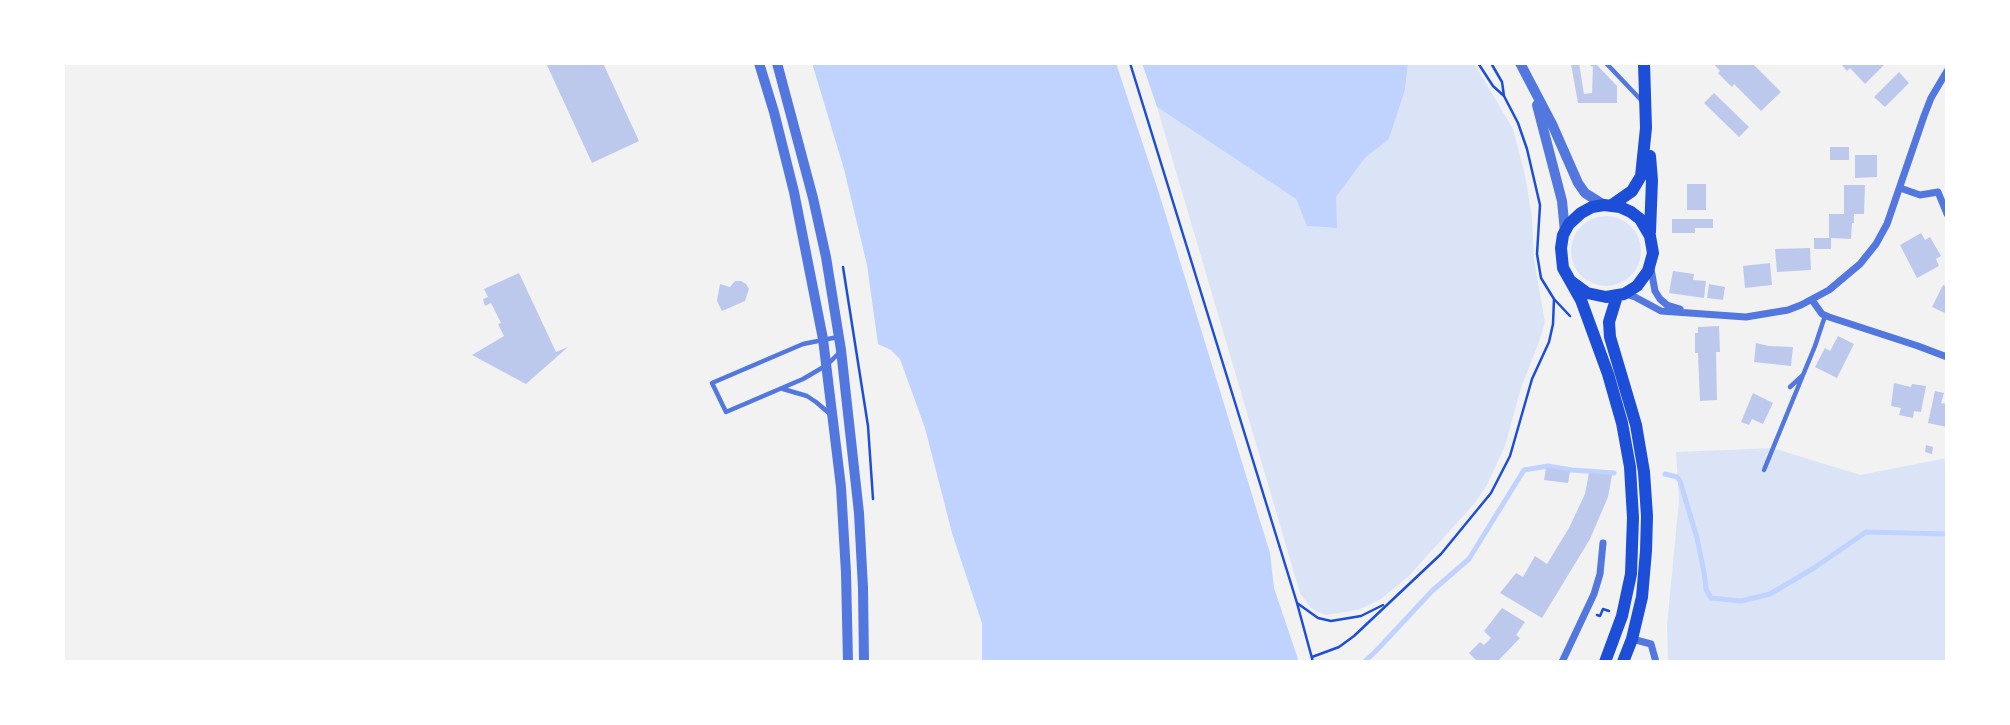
<!DOCTYPE html>
<style>
body{margin:0}
#map{position:relative;width:2010px;height:725px;overflow:hidden;background:#f2f2f2;font-family:"Noto Sans",sans-serif}
canvas{display:block}
.frame{position:absolute;inset:0;border:65px solid #fff;pointer-events:none}
</style>
<div id="map">
<canvas width="2010" height="725"></canvas>
<div class="frame"></div>
</div>
<script>
const ctx = document.querySelector('canvas').getContext('2d');
ctx.lineJoin = 'round';
function fill(path, color) { ctx.fillStyle = color; ctx.fill(path, 'evenodd'); }
const shape = rows => new Path2D(rows.map(r => 'M' + r).join(''));
function strokePath(path, color, width, dash) { ctx.strokeStyle = color; ctx.lineWidth = width; ctx.lineCap = dash ? 'butt' : 'round'; ctx.setLineDash(dash || []); ctx.stroke(path); }
fill(shape([
 [1408,63,1474,63,1513,129,1525,175,1532,217,1534,260,1545,322,1539,342,1521,388,1505,446,1486,487,1474,504,1408,577,1381,599,1358,610,1326,615,1317,612,1310,607,1300,593,1157,107,1296,199,1308,226,1336,228,1336,197,1365,158,1389,139,1405,90],
 '1571 251a35 35 0 1 1 70 0a35 35 0 1 1-70 0Z',
 [1773,448,1860,475,1947,458,1947,662,1668,662,1667,625,1679,500,1676,452]
]), '#dbe4f7');
fill(shape([
 [812,63,1116,63,1158,190,1270,553,1274,588,1299,662,982,662,982,623,952,533,925,428,900,359,891,350,878,344,867,265,844,169],
 [1142,63,1408,63,1405,90,1389,139,1365,158,1336,197,1337,228,1307,226,1296,199,1157,107]
]), '#bfd3fe');
strokePath(shape([
 [1665,474,1677,477,1680,481,1697,538,1704,572,1706,589,1711,598,1741,601,1770,594,1814,568,1866,532,1947,534],
 [1364,662,1376,651,1432,591,1469,559,1524,470,1548,466,1572,470,1614,473]
]), '#bfd3fe', 5);
fill(shape([
 [546,63,603,63,639,141,592,163],
 [1579,63,1584,94,1592,93,1593,66,1592,67,1589,63,1598,63,1596,64,1617,86,1617,103,1578,103,1571,64],
 [1713,63,1752,63,1781,92,1761,111,1734,84,1732,87,1718,73,1720,71],
 [1840,63,1886,63,1865,84,1850,68,1847,71],
 [1899,72,1909,83,1885,107,1874,97],
 [1714,93,1749,127,1739,137,1704,103],
 [1830,147,1849,147,1849,160,1830,160],
 [1855,155,1877,155,1877,177,1855,178],
 [1687,184,1706,184,1706,210,1687,210],
 [1844,185,1865,185,1864,214,1854,214,1854,223,1852,223,1851,239,1831,238,1831,249,1814,249,1814,238,1829,238,1829,214,1844,214],
 [1672,219,1713,219,1713,228,1695,228,1695,233,1672,233],
 [1921,233,1925,240,1930,237,1941,256,1936,259,1939,266,1917,278,1900,245],
 [1810,248,1811,270,1777,272,1775,249],
 [1770,263,1772,285,1745,288,1743,266],
 [1673,271,1694,274,1693,280,1706,281,1704,298,1669,293],
 [519,273,556,352,568,347,526,384,472,355,504,336,498,324,501,323,491,303,485,306,483,299,488,297,484,289],
 [735,281,741,281,746,284,749,289,745,301,722,311,717,301,720,284,730,287],
 [1709,284,1725,287,1723,300,1707,298],
 [1943,285,1947,287,1947,314,1932,307],
 [1719,326,1720,352,1716,352,1717,400,1700,401,1698,353,1695,353,1695,333,1698,333,1698,327],
 [1838,336,1854,344,1837,378,1815,367,1825,348,1830,351],
 [1756,343,1769,346,1793,347,1791,366,1754,362],
 [1894,383,1911,387,1912,384,1926,386,1921,412,1914,411,1913,418,1899,415,1901,408,1891,406],
 [1935,391,1944,393,1941,403,1947,404,1947,427,1928,423],
 [1753,393,1773,403,1763,424,1752,419,1749,425,1741,422],
 [1926,445,1933,447,1932,454,1925,452],
 [1546,468,1570,471,1568,483,1544,480],
 [1589,473,1612,475,1608,497,1590,539,1542,618,1500,593,1516,573,1523,577,1535,556,1547,564,1569,528,1585,494],
 [1502,608,1525,622,1516,635,1520,638,1497,662,1478,662,1469,653,1480,642,1484,645,1491,638,1484,631]
]), '#bdc9ec');
strokePath(shape([
 [1130,63,1297,603,1313,662],
 [1478,63,1493,86,1504,96],
 [1491,63,1502,82,1504,96,1518,123,1527,149,1540,205,1537,254,1541,278,1554,299,1570,316],
 [843,267,868,426,873,499],
 [1297,603,1318,618,1331,621,1361,616,1383,605],
 [1597,615,1600,616,1603,609,1609,611],
 [1312,657,1339,647,1354,636,1441,554,1491,493,1510,456,1532,379,1549,342,1553,324,1554,299]
]), '#1d4ed8', 2.5);
strokePath(shape([
 [1606,63,1642,101],
 [838,337,803,344,712,383,726,412,803,379,827,365,839,353],
 [1790,387,1803,375,1815,346,1825,316],
 [783,389,807,396,816,402,830,414],
 [1764,470,1803,375]
]), '#5277de', 4.5);
strokePath(shape([
 [1900,188,1920,195,1938,192,1947,214],
 [1651,269,1655,291,1660,299,1667,305,1680,309],
 [1625,294,1635,297,1661,311,1746,317,1788,310,1801,305,1829,290,1860,264,1876,244,1887,224,1924,116,1931,98,1947,71],
 [1812,300,1822,314,1829,317,1918,346,1947,357],
 [1632,639,1651,644,1656,662],
 [1562,662,1594,594,1600,574,1603,543]
]), '#5277de', 7);
strokePath(shape([
 [759,63,774,112,794,192,823,339,841,487,846,573,848,662],
 [777,63,813,198,826,257,841,350,859,513,863,588,864,662],
 [1520,63,1552,124,1578,183,1585,193,1604,205],
 [1537,105,1562,201,1565,232]
]), '#5277de', 10);
strokePath(shape([
 [1650,156,1652,180,1650,232],
 [1612,205,1632,191,1641,176,1646,128,1644,63],
 [1572,282,1587,293,1606,297,1624,294,1637,286,1648,271,1653,253,1650,236,1640,219,1631,212,1620,207,1604,205,1592,207,1581,213,1569,224,1563,235,1561,248,1563,268,1581,300,1608,374,1622,423,1630,467,1633,518,1631,574,1622,616,1605,662],
 [1617,296,1609,322,1610,337,1636,425,1644,472,1647,516,1646,551,1642,597,1632,639,1623,662]
]), '#1d4ed8', 12);
</script>
